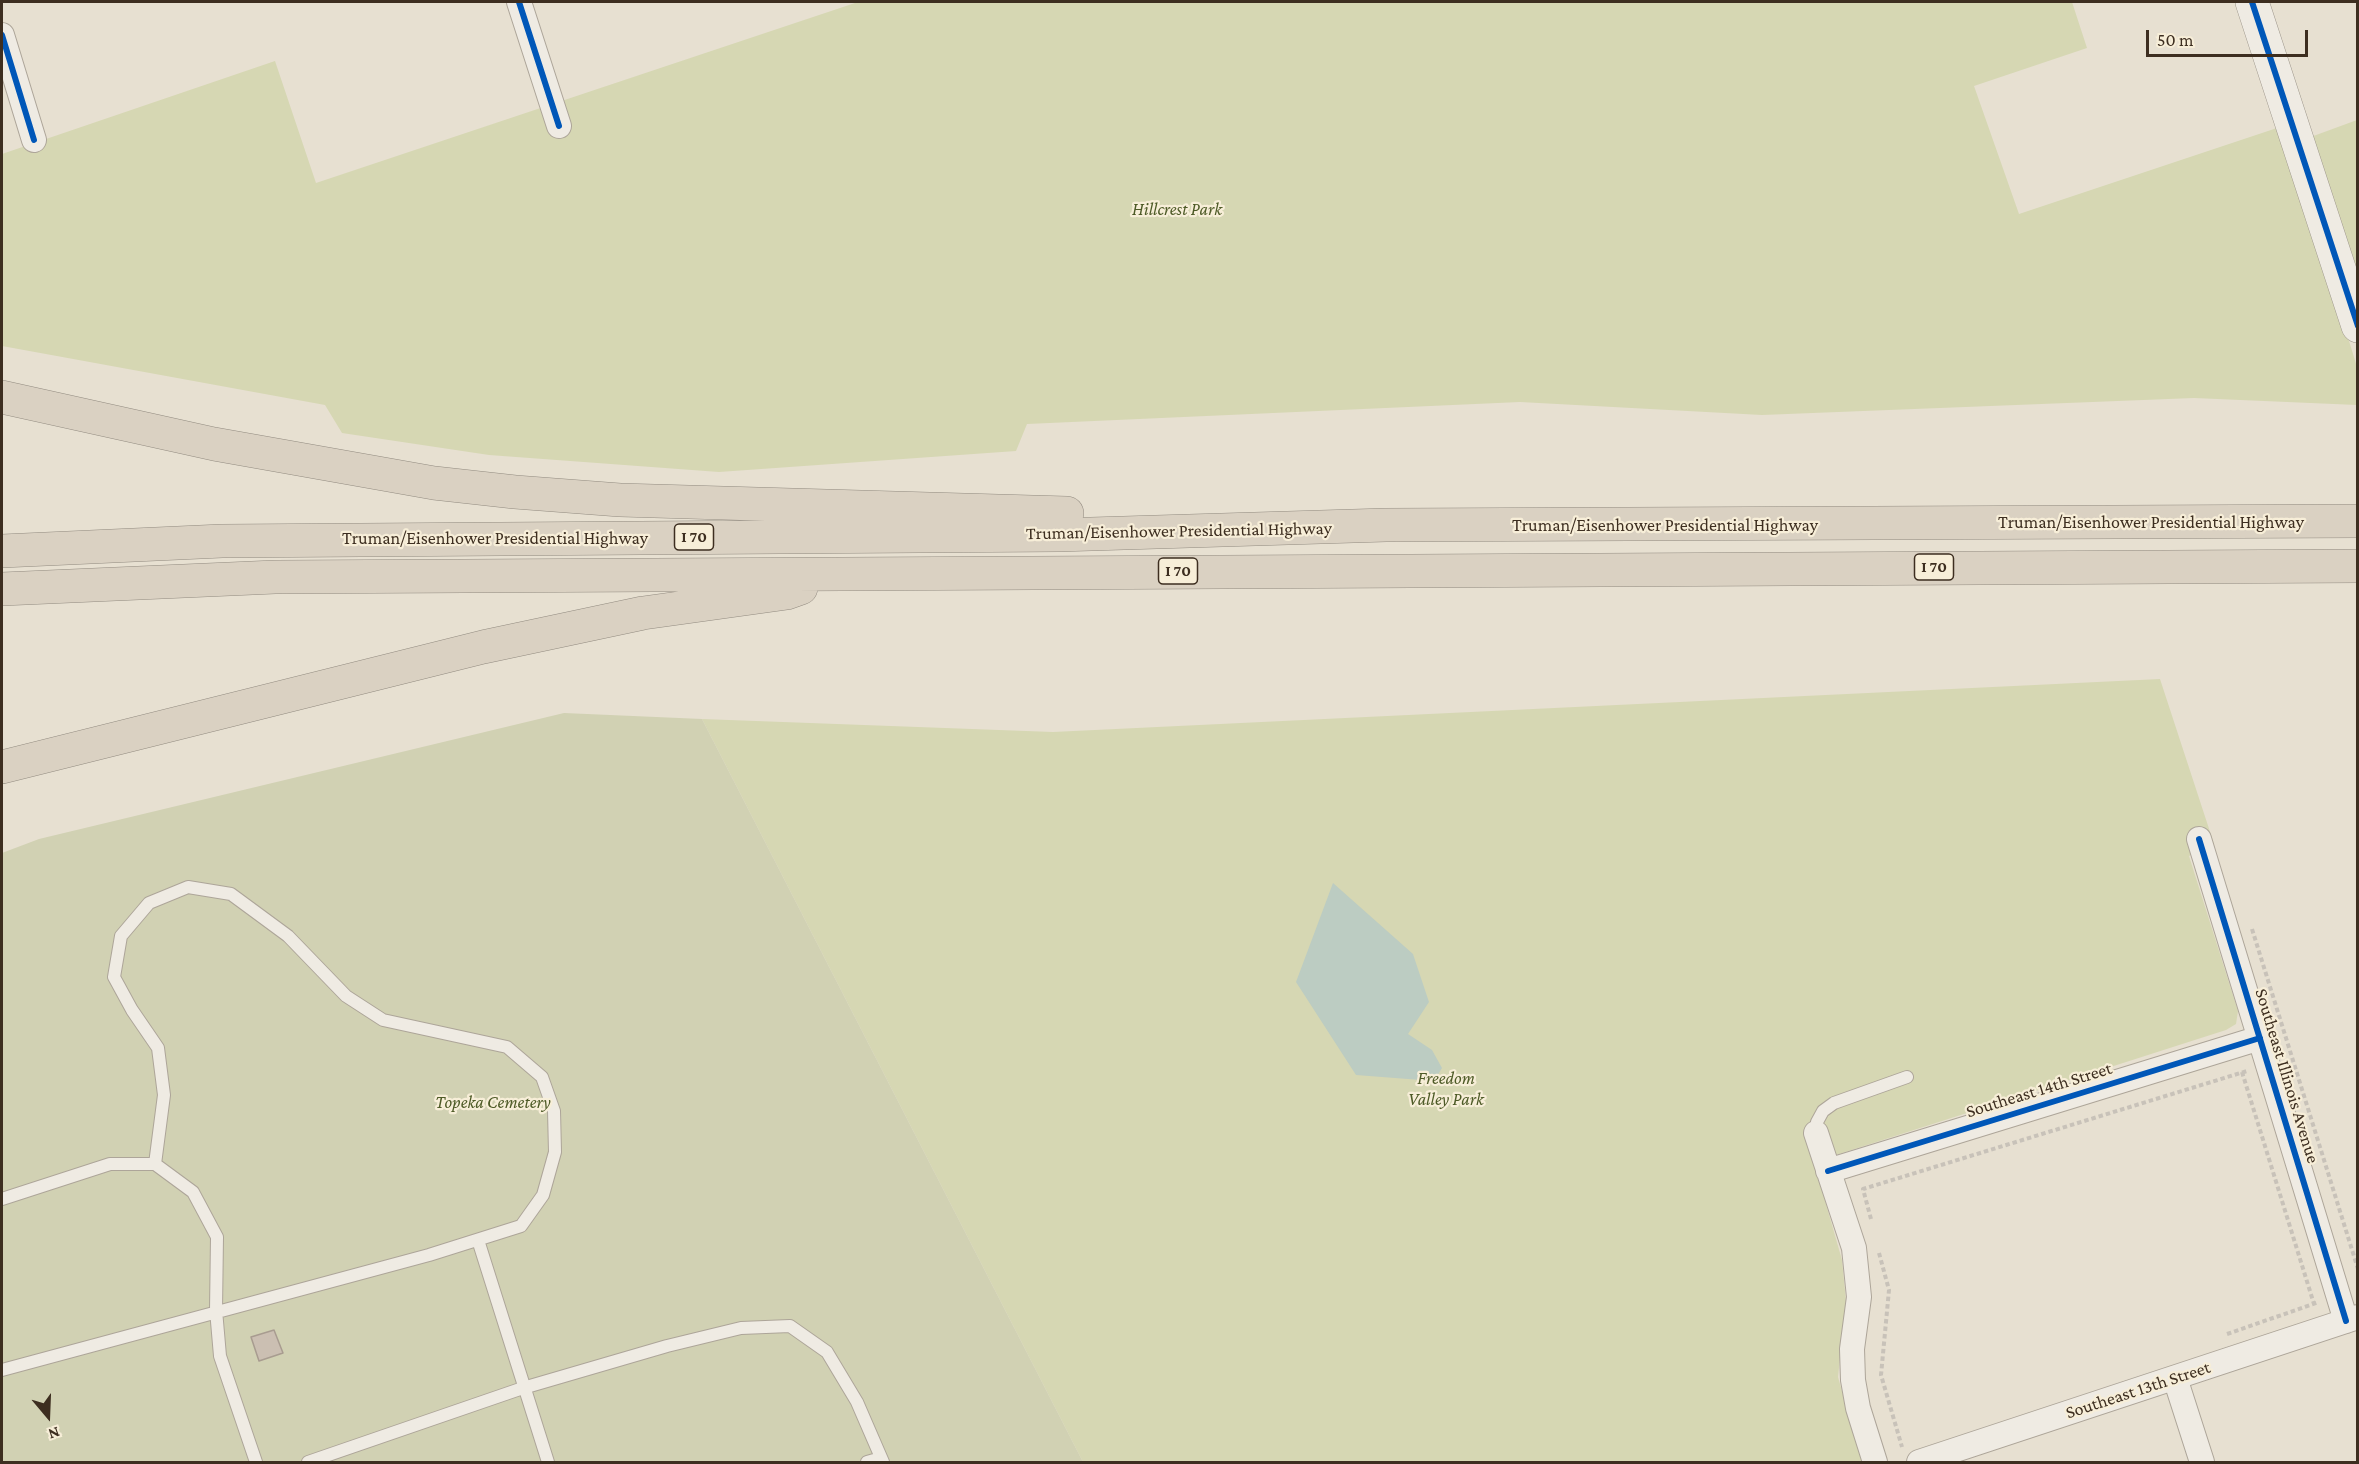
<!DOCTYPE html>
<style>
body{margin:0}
#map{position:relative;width:2359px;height:1464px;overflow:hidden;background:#e7e0d1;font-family:"Crimson Pro",serif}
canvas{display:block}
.frame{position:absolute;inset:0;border:3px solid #3d2e20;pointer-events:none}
.north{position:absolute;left:18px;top:1386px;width:60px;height:60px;-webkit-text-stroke:4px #f7eed8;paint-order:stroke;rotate:161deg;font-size:16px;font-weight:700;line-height:24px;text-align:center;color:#3d2e20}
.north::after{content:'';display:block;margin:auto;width:21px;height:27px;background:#3d2e20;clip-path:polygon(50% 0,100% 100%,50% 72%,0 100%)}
.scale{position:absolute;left:2146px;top:30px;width:162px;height:27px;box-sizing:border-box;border:3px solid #3d2e20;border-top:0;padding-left:8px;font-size:18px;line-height:21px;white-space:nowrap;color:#3d2e20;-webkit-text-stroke:4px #f7eed8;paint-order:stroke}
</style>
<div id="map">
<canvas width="2359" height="1464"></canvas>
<div class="frame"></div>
<div class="north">N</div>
<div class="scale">50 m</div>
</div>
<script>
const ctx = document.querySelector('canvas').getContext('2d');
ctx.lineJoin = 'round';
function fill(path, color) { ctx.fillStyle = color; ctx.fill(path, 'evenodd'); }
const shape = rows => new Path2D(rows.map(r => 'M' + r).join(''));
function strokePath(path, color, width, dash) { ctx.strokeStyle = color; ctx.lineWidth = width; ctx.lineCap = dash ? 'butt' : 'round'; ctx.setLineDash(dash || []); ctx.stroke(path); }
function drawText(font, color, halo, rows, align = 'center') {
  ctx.font = font + ' "Crimson Pro",serif'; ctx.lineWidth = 4.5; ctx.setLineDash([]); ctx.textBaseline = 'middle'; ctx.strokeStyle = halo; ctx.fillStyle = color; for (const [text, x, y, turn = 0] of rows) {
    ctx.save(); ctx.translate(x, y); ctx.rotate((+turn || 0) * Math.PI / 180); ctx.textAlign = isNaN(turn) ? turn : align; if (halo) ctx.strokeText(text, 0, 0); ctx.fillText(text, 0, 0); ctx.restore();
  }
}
fill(shape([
 [858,2,2072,2,2087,48,1974,86,2019,214,2283,126,2357,367,2357,405,2194,398,1762,415,1520,402,1027,424,1016,451,719,472,489,455,342,433,325,405,2,346,2,154,275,61,316,183],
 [2357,120,2357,276,2308,138],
 [2160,679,2214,844,2189,856,2238,1011,2236,1024,2226,1030,1814,1162,1842,1260,1846,1301,1838,1377,1862,1462,1083,1462,702,719,1053,732]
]), '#d6d7b3');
fill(shape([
 [564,713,702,719,1083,1462,2,1462,2,853,39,839]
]), '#d1d1b3');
fill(shape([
 [1333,883,1413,954,1429,1002,1408,1034,1432,1050,1442,1068,1434,1081,1356,1075,1296,982]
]), '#bcccc2');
const building = shape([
 [274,1330,283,1353,259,1361,251,1337,274,1330]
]);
fill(building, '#cbbfb2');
strokePath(building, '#a89c90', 1.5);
const lane = shape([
 [1816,1133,1817,1122,1823,1111,1834,1103,1907,1077],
 [2,1199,110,1164,155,1164,193,1192,217,1237,216,1310,220,1356,256,1462],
 [478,1240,548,1462],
 [2,1370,429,1255,521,1226,543,1195,555,1152,554,1111,542,1077,507,1047,383,1020,346,996,288,936,231,894,188,887,149,903,121,936,114,977,132,1010,158,1048,164,1095,155,1164],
 [308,1462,523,1388,667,1346,741,1328,790,1326,827,1352,857,1402,883,1462],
 [867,1462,881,1458]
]);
const street = shape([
 [519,2,559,126],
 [2,35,34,140],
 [2199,839,2346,1321],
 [1816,1133,1854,1248,1859,1297,1852,1349,1853,1380,1858,1408,1875,1462],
 [1828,1171,2260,1038],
 [2175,1378,2202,1462],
 [1919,1462,2358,1317]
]);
const secondary = shape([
 [2252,2,2358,326]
]);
const highway = shape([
 [2,397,214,444,434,483,515,492,620,500,1067,513],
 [2,551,222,541,1058,535,1386,525,2358,521],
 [2,589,275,577,2358,566],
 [2,767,483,647,643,613,787,593,801,588]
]);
strokePath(lane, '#ada599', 14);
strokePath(street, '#ada599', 26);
strokePath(secondary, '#9c958a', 34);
strokePath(highway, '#928b80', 34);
strokePath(shape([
 [2252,929,2358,1269],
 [2242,1072,2314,1304],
 [1871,1219,1863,1189,2247,1071],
 [1879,1253,1889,1290,1881,1375,1902,1447],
 [2227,1334,2319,1302]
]), '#c8c2b9', 4, [4.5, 3]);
strokePath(lane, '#efebe3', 12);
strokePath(street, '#efebe3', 24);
strokePath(secondary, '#efebe3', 33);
strokePath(highway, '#dad1c2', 33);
strokePath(shape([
 [519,2,559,126],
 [2252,2,2358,326],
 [2,35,34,140],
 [2199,839,2346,1321],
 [1828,1171,2260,1038]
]), '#0057b8', 6);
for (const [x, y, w] of [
 [694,537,39],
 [1934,567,39],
 [1178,571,39]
]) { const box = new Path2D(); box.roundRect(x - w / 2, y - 13, w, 26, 4.5); ctx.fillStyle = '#f7eed8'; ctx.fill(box); strokePath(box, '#3d2e20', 1.5); }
drawText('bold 16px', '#3d2e20', null, [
 ["I 70",694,537],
 ["I 70",1934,567],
 ["I 70",1178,571]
]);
drawText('italic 18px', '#4d5a26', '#f7eed8', [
 ["Hillcrest Park",1177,209],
 ["Freedom",1446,1078],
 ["Valley Park",1446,1099],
 ["Topeka Cemetery",493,1102]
]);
drawText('18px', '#3d2e20', '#f7eed8', [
 ["Truman/Eisenhower Presidential Highway",2151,522],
 ["Truman/Eisenhower Presidential Highway",1665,525],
 ["Truman/Eisenhower Presidential Highway",1179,531,-1],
 ["Truman/Eisenhower Presidential Highway",495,538],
 ["Southeast Illinois Avenue",2287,1076,73],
 ["Southeast 14th Street",2039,1090,-17],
 ["Southeast 13th Street",2138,1390,-18]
]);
</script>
